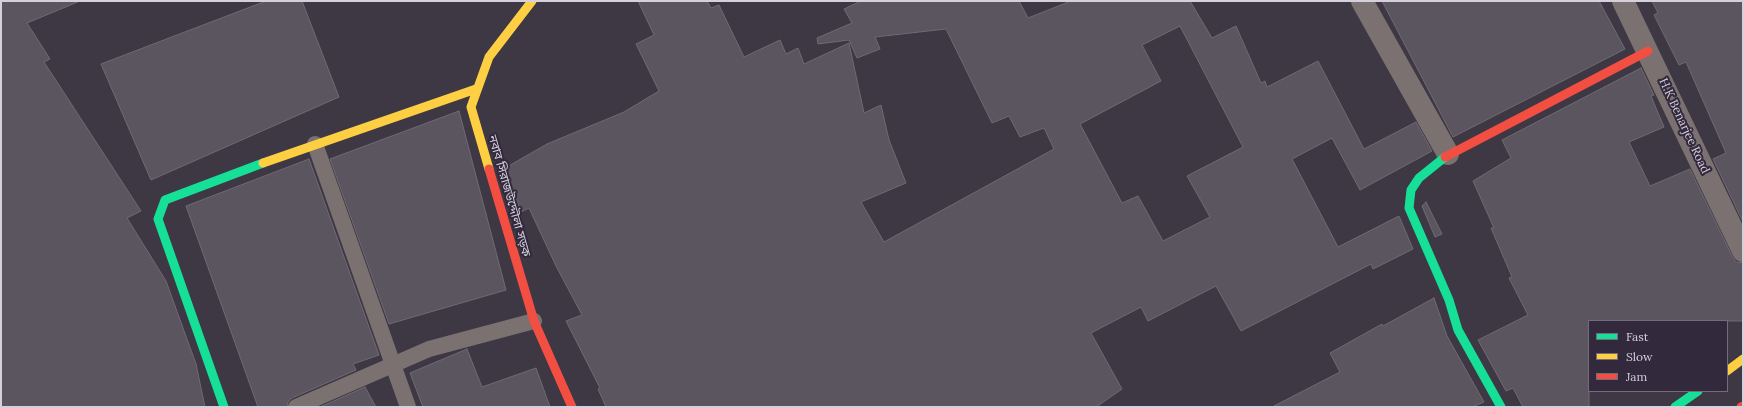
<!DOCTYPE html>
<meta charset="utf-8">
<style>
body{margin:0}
#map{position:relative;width:1744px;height:408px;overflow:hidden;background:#3d3843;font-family:Lora,serif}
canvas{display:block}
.frame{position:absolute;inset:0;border:2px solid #d6d0dd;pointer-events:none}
.legend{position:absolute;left:1588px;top:320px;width:140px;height:72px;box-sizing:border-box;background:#32293d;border:1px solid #746c7d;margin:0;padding:5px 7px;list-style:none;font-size:12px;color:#d6d0dd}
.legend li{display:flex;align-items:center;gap:8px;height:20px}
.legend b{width:20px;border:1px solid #746c7d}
</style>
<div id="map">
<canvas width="1744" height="408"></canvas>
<div class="frame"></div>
<ul class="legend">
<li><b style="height:5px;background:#16e098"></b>Fast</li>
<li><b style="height:5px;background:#ffcf43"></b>Slow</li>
<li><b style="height:5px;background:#f24e42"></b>Jam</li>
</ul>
</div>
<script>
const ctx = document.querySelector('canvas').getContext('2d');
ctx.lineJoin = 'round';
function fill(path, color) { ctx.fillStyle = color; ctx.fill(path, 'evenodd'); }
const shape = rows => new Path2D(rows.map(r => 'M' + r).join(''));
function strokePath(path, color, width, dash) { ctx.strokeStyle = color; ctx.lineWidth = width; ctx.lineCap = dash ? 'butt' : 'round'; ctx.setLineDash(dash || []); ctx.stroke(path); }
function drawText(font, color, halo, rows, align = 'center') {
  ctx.font = font + ' Lora,"Noto Sans Bengali",serif'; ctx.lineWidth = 4; ctx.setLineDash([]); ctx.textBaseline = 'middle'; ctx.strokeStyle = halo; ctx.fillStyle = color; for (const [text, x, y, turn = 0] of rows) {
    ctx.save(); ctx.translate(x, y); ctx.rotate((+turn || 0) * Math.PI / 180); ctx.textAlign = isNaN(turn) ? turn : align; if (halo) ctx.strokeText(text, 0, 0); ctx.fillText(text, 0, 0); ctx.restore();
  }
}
const building = shape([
 [1,1,80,1,27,23,50,59,44,62,141,211,127,218,166,281,196,364,205,407,1,407,1,1],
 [266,1,302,1,339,97,151,180,101,64,266,1],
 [638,1,707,1,711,8,719,5,744,57,780,40,786,54,798,48,804,64,849,43,864,113,881,105,889,140,906,183,861,202,884,242,1054,149,1044,128,1020,137,1009,116,992,123,946,29,875,37,880,49,857,58,849,40,818,44,817,38,852,23,844,9,861,1,1019,1,1028,18,1071,1,1190,1,1212,38,1236,26,1261,83,1265,81,1267,87,1318,61,1364,149,1416,122,1432,151,1360,190,1332,138,1292,159,1338,247,1399,216,1413,249,1373,269,1371,264,1241,331,1216,286,1148,321,1141,307,1091,333,1122,389,1096,407,606,407,598,389,600,388,566,321,582,315,556,266,529,208,521,212,505,168,547,144,624,112,659,91,636,44,654,35,638,1],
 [1180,26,1243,147,1187,176,1210,217,1163,241,1138,196,1122,203,1080,124,1161,81,1142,45,1180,26],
 [1382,1,1599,1,1625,49,1453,137,1382,1],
 [1652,1,1743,1,1743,222,1713,159,1726,153,1686,62,1679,65,1654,15,1658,13,1652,1],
 [1641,68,1654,95,1651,96,1664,127,1629,142,1650,186,1690,169,1732,256,1736,262,1743,263,1743,321,1589,321,1589,407,1523,407,1513,388,1506,391,1478,340,1528,315,1509,278,1512,277,1491,228,1494,228,1473,181,1511,158,1502,140,1641,68],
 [459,111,506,290,389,324,330,159,459,111],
 [309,159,379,355,353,364,356,370,292,398,288,402,287,407,258,407,186,206,309,159],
 [1426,202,1442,234,1435,237,1422,206,1426,202],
 [1434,298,1447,336,1484,402,1472,407,1272,407,1340,372,1330,353,1382,324,1383,326,1434,298],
 [467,349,482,387,536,368,550,407,423,407,410,373,467,349],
 [365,387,376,407,320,407,365,387]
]);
fill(building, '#5a555e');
strokePath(building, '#6f6a73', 1);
strokePath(shape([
 [315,144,408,407],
 [296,407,429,349,534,321]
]), '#7a7170', 16);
strokePath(shape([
 [1362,1,1448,154],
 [1623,1,1743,251]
]), '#7a7170', 22);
strokePath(shape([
 [1445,157,1419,178,1411,190,1409,208,1449,300,1458,330,1501,407],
 [224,407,158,219,165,200,263,163],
 [1675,407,1698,391]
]), '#16e098', 9);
strokePath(shape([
 [263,163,476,89],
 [489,169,471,107,489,57,532,1],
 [1727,371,1743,359]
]), '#ffcf43', 9);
strokePath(shape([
 [1445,157,1648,51],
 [489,169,534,321,572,407],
 [1741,407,1743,406]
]), '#f24e42', 9);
drawText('12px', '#d6d0dd', '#32293d', [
 ["H.K Benarjee Road",1684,126,65],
 ["নবাব সিরাজউদ্দৌলা সড়ক",509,196,74]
]);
</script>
